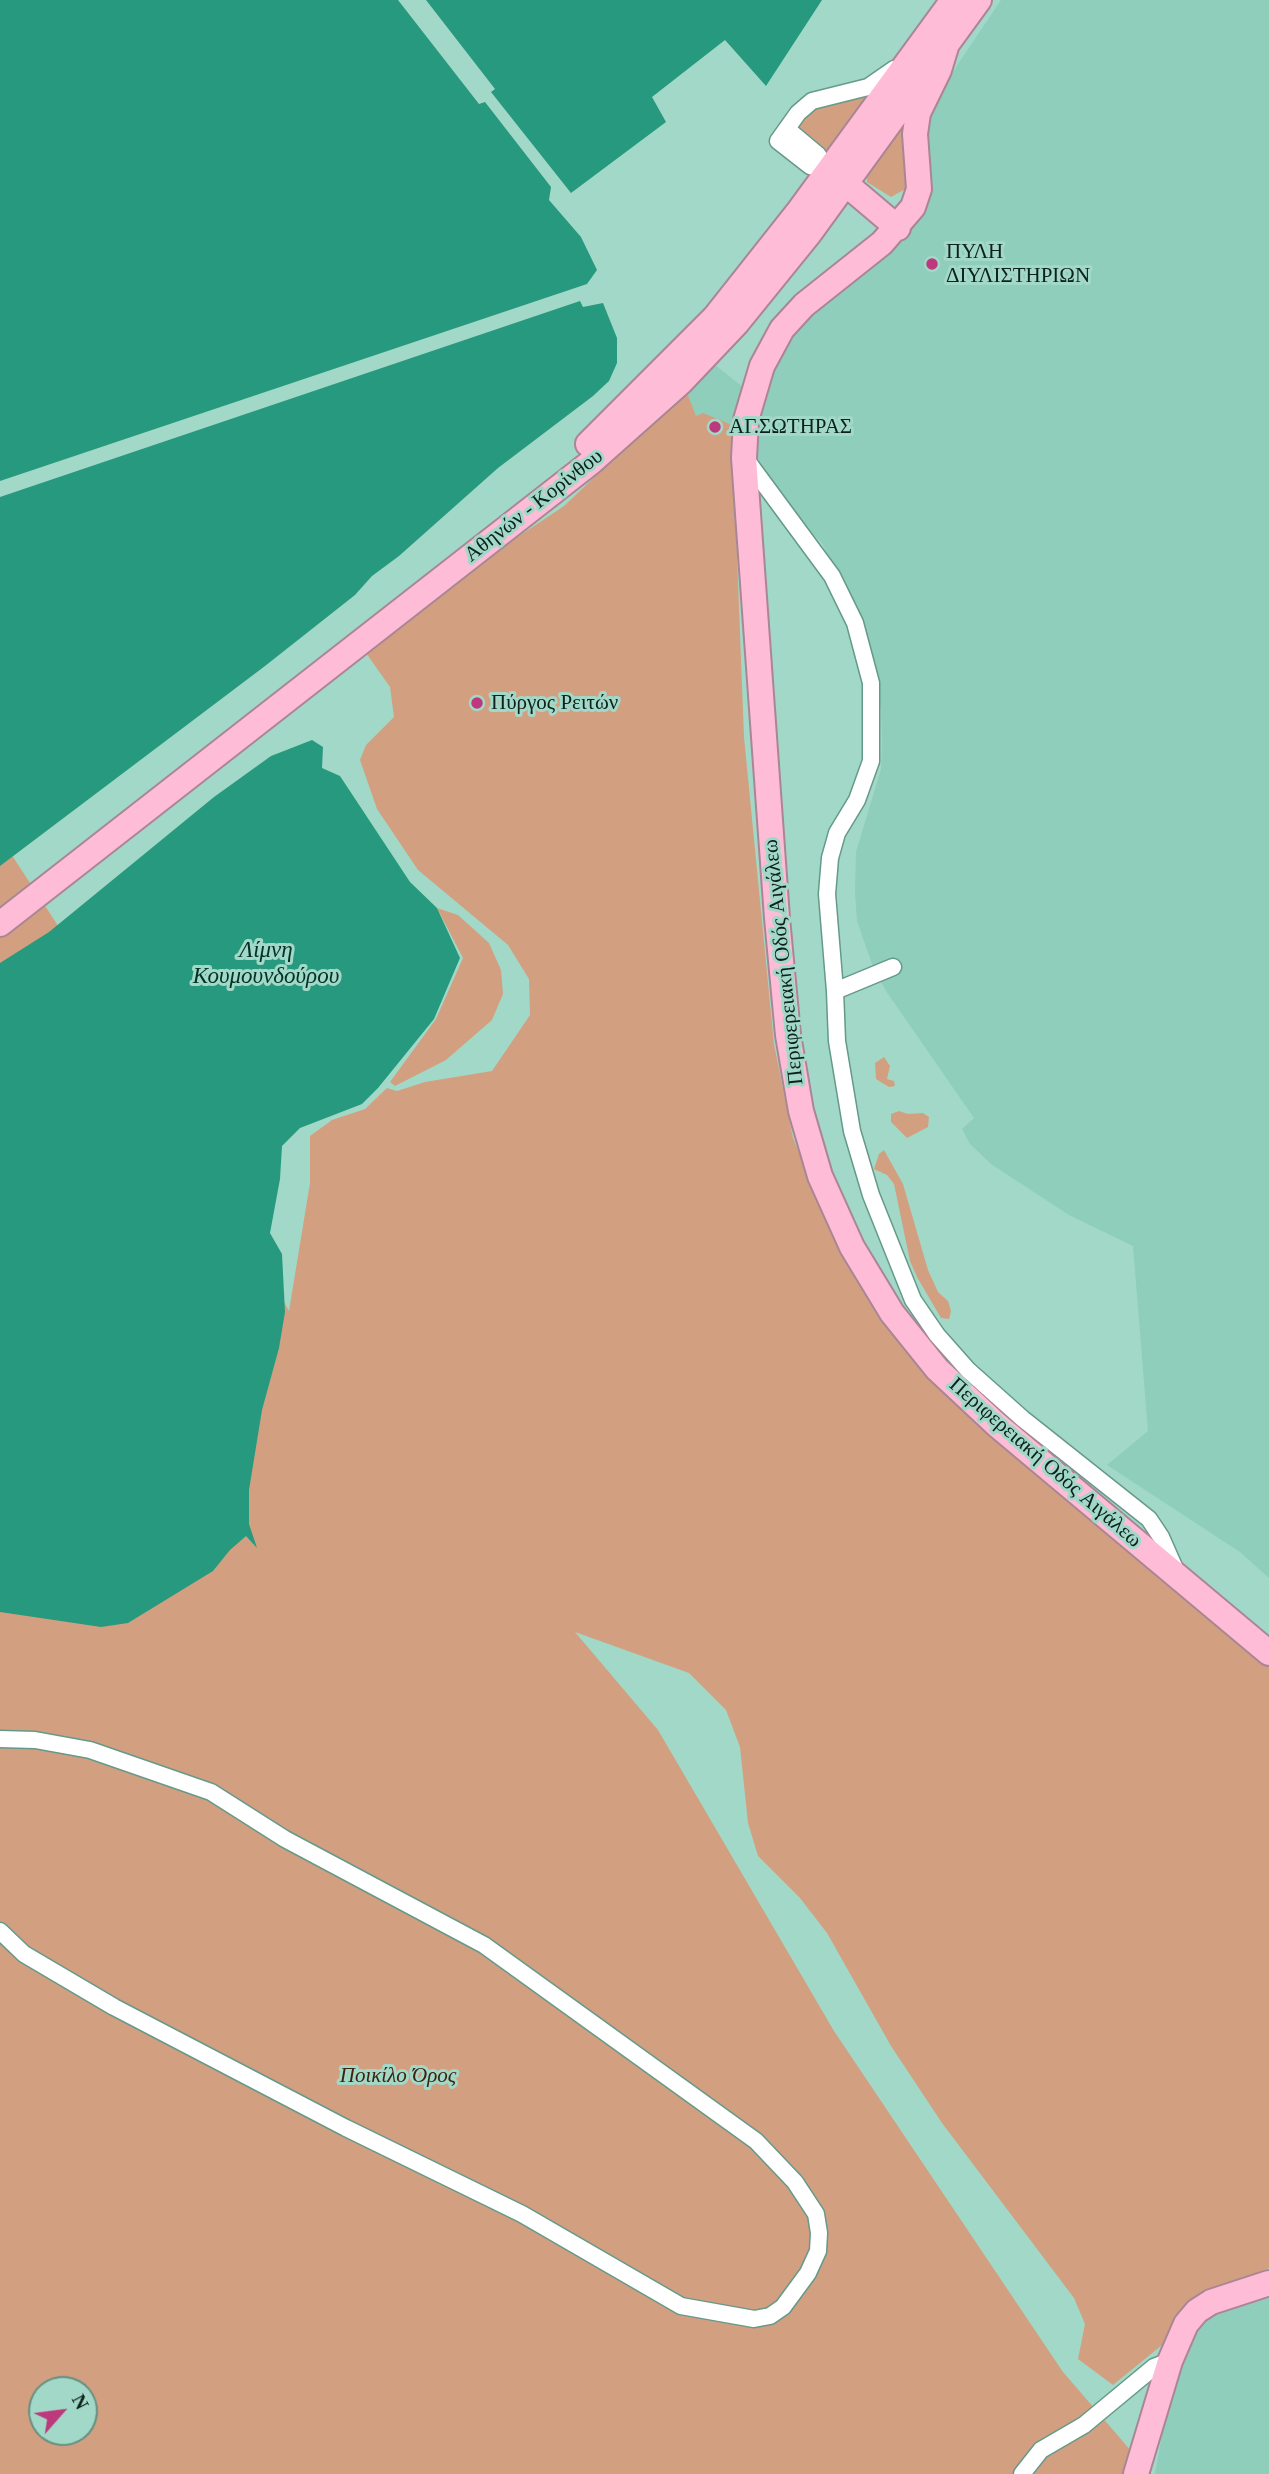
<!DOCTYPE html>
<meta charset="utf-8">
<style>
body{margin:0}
#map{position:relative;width:1269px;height:2474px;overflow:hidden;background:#a2d8c7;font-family:Georgia,serif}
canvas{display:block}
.north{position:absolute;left:28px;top:2376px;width:70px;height:70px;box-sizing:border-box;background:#a2d8c7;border:2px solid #668f82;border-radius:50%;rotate:62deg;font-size:19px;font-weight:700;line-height:28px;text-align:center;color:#0c211b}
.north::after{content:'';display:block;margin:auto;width:24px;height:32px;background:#bd387c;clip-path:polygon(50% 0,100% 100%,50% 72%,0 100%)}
</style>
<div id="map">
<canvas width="1269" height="2474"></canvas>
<div class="north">N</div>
</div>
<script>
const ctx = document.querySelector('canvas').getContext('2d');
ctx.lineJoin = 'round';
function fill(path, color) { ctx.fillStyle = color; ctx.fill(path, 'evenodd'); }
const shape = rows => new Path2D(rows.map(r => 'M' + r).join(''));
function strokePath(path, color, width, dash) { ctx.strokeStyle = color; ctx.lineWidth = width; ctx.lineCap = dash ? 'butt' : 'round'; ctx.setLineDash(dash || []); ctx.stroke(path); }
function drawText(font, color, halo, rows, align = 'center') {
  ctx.font = font + ' Georgia,serif'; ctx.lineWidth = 6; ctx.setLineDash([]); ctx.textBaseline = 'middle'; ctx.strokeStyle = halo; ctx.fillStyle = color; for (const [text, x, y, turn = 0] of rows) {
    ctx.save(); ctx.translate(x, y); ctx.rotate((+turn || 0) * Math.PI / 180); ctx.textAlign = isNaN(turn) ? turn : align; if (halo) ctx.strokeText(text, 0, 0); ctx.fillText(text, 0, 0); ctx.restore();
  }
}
fill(shape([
 [1001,0,1269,0,1269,1578,1240,1552,1107,1465,1148,1431,1133,1246,1069,1215,991,1164,970,1144,962,1129,974,1118,886,991,873,967,857,921,855,893,856,852,881,769,882,742,881,709,870,651,859,621,822,543,789,511,758,459,752,438,779,353,800,321,903,236,924,115],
 [714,364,744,388,737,427,696,417,686,390],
 [1269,2292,1269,2474,1155,2474,1166,2413,1197,2322]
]), '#8eceba');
fill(shape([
 [871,93,829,149,822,150,796,126,810,107],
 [906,120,909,187,891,197,867,182,867,174],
 [686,390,696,416,703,413,737,427,733,451,744,737,774,1044,793,1138,823,1212,854,1271,895,1337,953,1399,1269,1665,1269,2268,1195,2299,1182,2310,1167,2341,1113,2385,1078,2359,1085,2324,1074,2298,942,2123,891,2046,827,1933,800,1898,758,1856,748,1823,740,1747,726,1710,689,1673,575,1632,658,1730,834,2031,1063,2372,1151,2474,0,2474,0,837,187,1123,289,1311,310,1183,310,1136,332,1120,365,1109,387,1088,397,1091,425,1082,492,1071,530,1015,529,979,508,945,418,870,377,809,360,760,366,745,394,717,390,687,366,653,486,558,564,506],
 [42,2390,84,2390,84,2432,42,2432],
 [437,908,458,915,489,943,501,970,503,994,492,1020,446,1060,395,1086,390,1082,436,1019,463,958],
 [884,1057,890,1066,887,1079,894,1081,895,1086,889,1087,876,1079,875,1063],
 [899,1111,908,1114,923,1113,929,1117,928,1127,907,1138,891,1122,891,1114],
 [884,1150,903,1184,928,1270,938,1292,948,1301,951,1311,949,1319,941,1318,917,1277,910,1261,894,1184,887,1175,874,1169,879,1154]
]), '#d2a080');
fill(shape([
 [0,0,398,0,479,104,485,102,551,187,549,200,581,237,597,270,587,284,0,481],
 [426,0,822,0,766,86,725,40,652,97,666,122,571,193,491,92,495,89],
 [580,301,583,307,603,303,617,338,617,363,609,381,593,396,498,468,399,556,372,576,355,595,265,666,0,866,0,497],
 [312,740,323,747,322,768,340,776,410,882,437,908,460,958,434,1019,378,1088,362,1104,300,1128,282,1146,280,1179,270,1233,282,1254,285,1312,279,1348,262,1410,249,1490,249,1524,257,1548,246,1536,230,1550,213,1571,128,1623,101,1627,0,1612,0,963,49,932,214,797,271,756]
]), '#27997e');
const minor = shape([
 [787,129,818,155,827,169],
 [827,169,810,166,778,141,798,113,812,101,868,87,894,69],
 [745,458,832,576,855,623,871,683,871,761,857,800,837,833,830,858,827,894,835,991],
 [893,967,835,991,837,1041,852,1131,871,1195,913,1300,937,1335,968,1370,1023,1419,1149,1519,1161,1537,1176,1571],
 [0,1739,35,1740,90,1750,211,1792,285,1839,484,1945,756,2141,795,2182,816,2214,819,2233,818,2251,808,2273,783,2307,770,2316,754,2319,681,2306,522,2214,346,2128,114,2007,24,1954,0,1931],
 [1022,2474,1041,2450,1084,2425,1154,2367,1170,2361]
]);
const highway = shape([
 [946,47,939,70,918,113,915,134,919,189,913,207,882,243,804,305,782,329,762,366,746,420,744,458,777,918,788,1035,801,1111,820,1176,852,1247,892,1313,937,1369,997,1425,1269,1653],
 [833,173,898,228],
 [588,444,715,317,798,212,953,0],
 [0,924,590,463,681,382,737,323,809,234,979,0],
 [1136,2474,1170,2361,1186,2324,1197,2311,1211,2302,1269,2283]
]);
strokePath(minor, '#659989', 19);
strokePath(highway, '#aa8695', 28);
strokePath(minor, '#fff', 16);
strokePath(highway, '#ffbcd7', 24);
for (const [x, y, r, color] of [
 [932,264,7,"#bd387c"],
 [715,427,7,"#bd387c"],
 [477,703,7,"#bd387c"]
]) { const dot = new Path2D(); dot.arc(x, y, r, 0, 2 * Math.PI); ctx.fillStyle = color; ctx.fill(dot); strokePath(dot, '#a2d8c7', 2.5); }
drawText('21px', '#0c211b', '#a2d8c7', [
 ["ΠΥΛΗ",946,252],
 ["ΔΙΥΛΙΣΤΗΡΙΩΝ",946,276],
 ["ΑΓ.ΣΩΤΗΡΑΣ",729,427],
 ["Πύργος Ρειτών",491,703]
], 'left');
drawText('21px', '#0c211b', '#a2d8c7', [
 ["Αθηνών - Κορίνθου",534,506,-38],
 ["Περιφερειακή Οδός Αιγάλεω",784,962,-96],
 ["Περιφερειακή Οδός Αιγάλεω",1045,1463,41]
]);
drawText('italic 21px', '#3f220e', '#a2d8c7', [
 ["Ποικίλο Όρος",398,2076]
]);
drawText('italic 23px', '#003227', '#a2d8c7', [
 ["Λίμνη",266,951],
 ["Κουμουνδούρου",266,977]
]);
</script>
